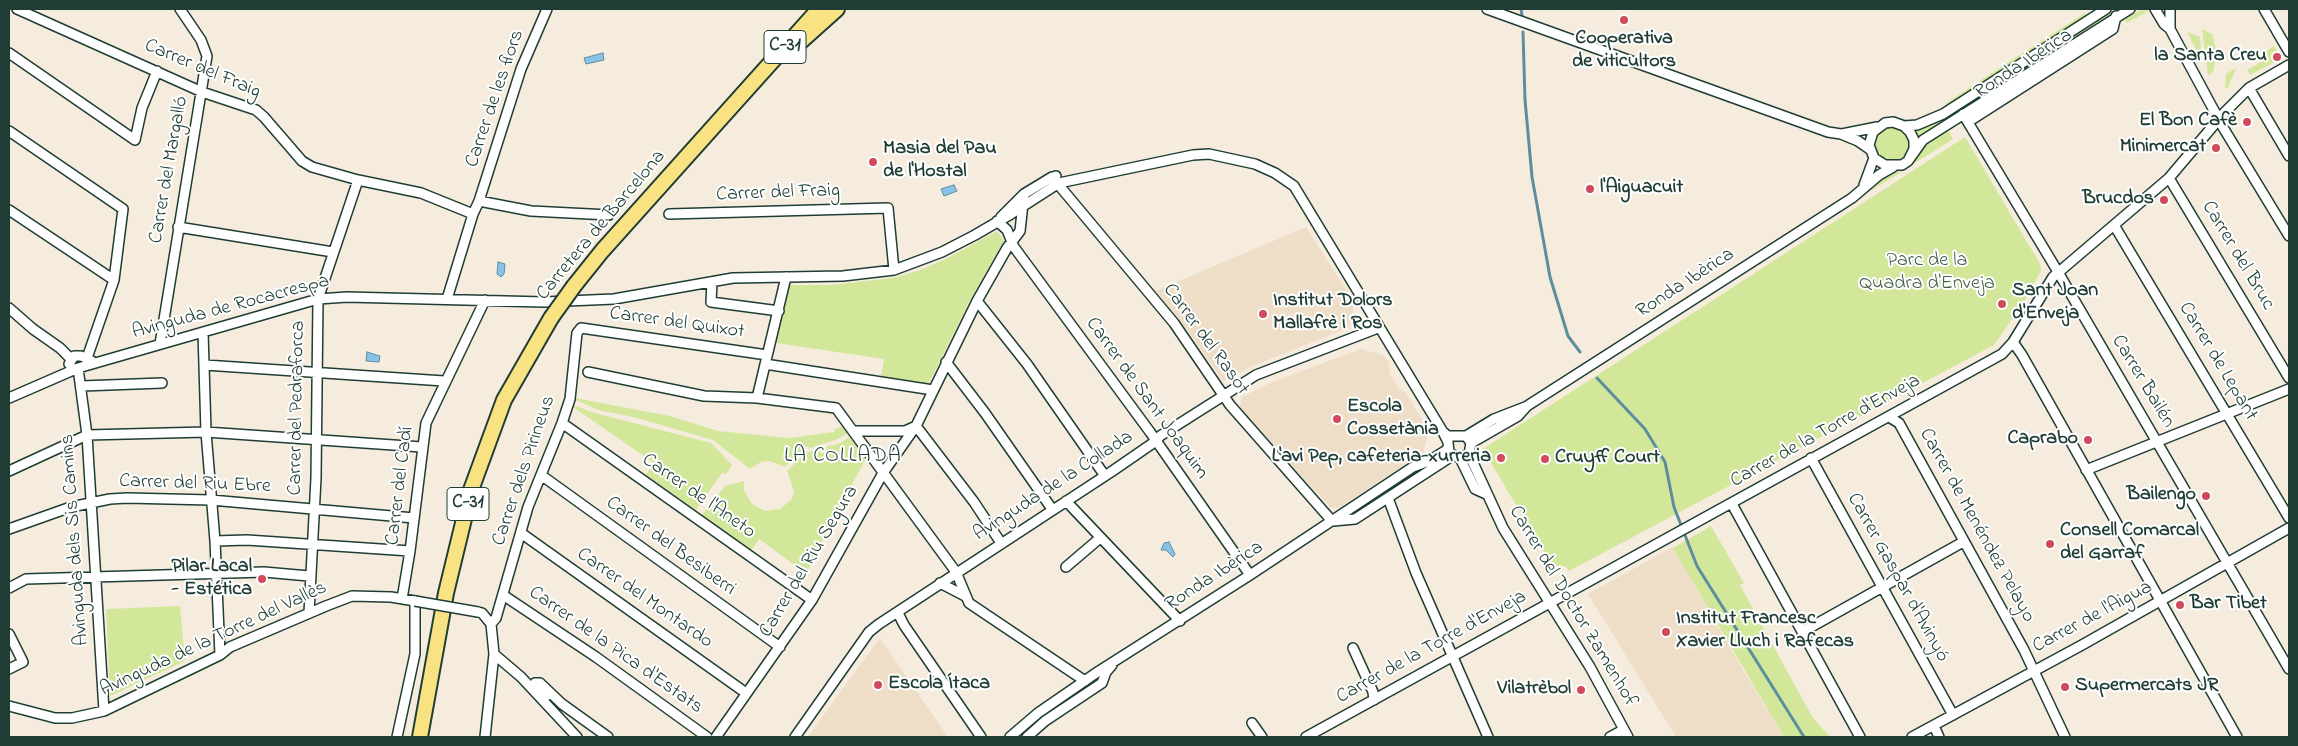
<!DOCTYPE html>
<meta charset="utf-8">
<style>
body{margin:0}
#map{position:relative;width:2298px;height:746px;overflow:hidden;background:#f5ecde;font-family:"Indie Flower",sans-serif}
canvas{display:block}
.frame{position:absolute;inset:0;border:10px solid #1f3d34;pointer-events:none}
</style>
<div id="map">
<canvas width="2298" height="746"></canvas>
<div class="frame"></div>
</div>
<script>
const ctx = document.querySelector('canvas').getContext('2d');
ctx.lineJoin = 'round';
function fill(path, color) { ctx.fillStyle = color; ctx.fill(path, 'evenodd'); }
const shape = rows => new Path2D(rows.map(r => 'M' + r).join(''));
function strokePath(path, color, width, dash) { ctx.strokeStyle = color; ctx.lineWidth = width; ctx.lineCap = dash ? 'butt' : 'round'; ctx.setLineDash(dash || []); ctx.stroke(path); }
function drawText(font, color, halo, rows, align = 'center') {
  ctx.font = font + ' "Indie Flower",sans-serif'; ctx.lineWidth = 4; ctx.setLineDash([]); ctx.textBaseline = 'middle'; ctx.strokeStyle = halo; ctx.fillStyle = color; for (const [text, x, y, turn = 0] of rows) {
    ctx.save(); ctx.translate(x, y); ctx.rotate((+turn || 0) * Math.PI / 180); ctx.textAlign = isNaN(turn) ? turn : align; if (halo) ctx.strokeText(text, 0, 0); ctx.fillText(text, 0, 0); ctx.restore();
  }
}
fill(shape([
 [1306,227,1354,302,1350,327,1253,366,1223,381,1184,326,1156,291],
 [1361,349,1383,355,1389,362,1390,374,1398,387,1406,393,1429,431,1423,452,1342,506,1337,508,1330,507,1240,408,1242,397,1270,383],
 [1673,547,1743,670,1784,737,1676,737,1588,594],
 [880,638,948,737,808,737,841,691]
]), '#eedec7');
fill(shape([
 [2113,9,2119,9,1919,138,1916,130,1929,126,1941,119],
 [2142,10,2148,11,2127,23,2125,20,2128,16],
 [2085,13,2087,15,1946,106,1945,104,1978,82],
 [2202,29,2212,34,2217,54,2213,72,2208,75],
 [2187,32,2200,37,2202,61],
 [2274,46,2278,52,2272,56,2275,62,2250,75,2247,70,2268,58,2265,52],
 [2236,68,2228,88,2225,88,2226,74],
 '1875 144a17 17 0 1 1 34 0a17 17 0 1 1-34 0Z',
 [1948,130,1953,139,1912,165,1927,143],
 [1965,137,2040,264,2041,271,2024,302,1994,345,1569,571,1565,566,1552,566,1483,449],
 [1903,171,1862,196,1885,174],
 [997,231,1004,241,969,302,928,385,881,378,884,359,776,343,788,285,831,285,892,278,918,271,950,257],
 [575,398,670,416,718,431,789,438,835,432,835,429,842,426,848,433,838,439,810,448,807,446,785,467,769,461,761,462,750,469,713,440,633,417,598,410,574,399],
 [574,405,591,412,711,443,732,465,726,474,722,473,696,510,646,475,654,463,573,407],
 [849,437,866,458,811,562,807,574,759,539,751,551,702,515,725,486,744,481,744,491,752,504,765,511,780,509,792,499,794,491,787,471,805,453,840,443],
 [1711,526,1744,583,1740,585,1804,702,1814,719,1830,737,1784,737,1673,548],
 [180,606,185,661,110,696,106,609],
 [1098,679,1099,681,1042,717,1020,737,1016,737,1051,709]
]), '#d3e79b');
const water = shape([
 [603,53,604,60,586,64,584,58,603,53],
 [954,185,957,191,944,196,941,189,954,185],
 [498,262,505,264,504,274,501,277,497,274,498,262],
 [367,352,380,356,379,362,366,361,367,352],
 [1169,542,1175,554,1173,557,1166,550,1161,550,1164,543,1169,542]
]);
fill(water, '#88c3e7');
strokePath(water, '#5e8d9f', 1);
strokePath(shape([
 [1521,9,1522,15],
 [1523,32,1525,100,1532,177,1550,277,1568,336,1580,352],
 [1597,378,1645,429,1665,462,1674,507,1697,566,1804,737]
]), '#5e8d9f', 3);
const minor = shape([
 [17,9,202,92,256,110,264,117,302,161,312,167,358,180,421,193,473,214],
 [1487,9,1828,132,1841,134,1858,141,1871,150],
 [2155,9,2164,24,2170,29,2224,129,2289,236],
 [2170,9,2170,29],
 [2264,9,2289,52],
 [9,53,135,140,142,108,157,71],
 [2249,88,2289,156],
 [1963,114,2058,272,2289,669],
 [1968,122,2113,29,2116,16],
 [1904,126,1917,125,1943,114,2106,9],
 [9,131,123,209,114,280,87,358],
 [1842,134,1877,127],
 [1908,161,1914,149,1914,140,1910,132,1904,126,1893,122,1885,123,1873,132,1869,145,1874,158,1885,165,1902,165,1908,161,1923,140,2130,9],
 [1052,177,1174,323,1230,405,1332,521],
 [2169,178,2289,378],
 [1864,185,1874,158],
 [479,201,531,211,609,215],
 [9,210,114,280],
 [669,214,888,208,894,270],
 [1001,217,1024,194,1052,177,1056,176],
 [997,221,1007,230,1014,247,1150,432,1250,575],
 [2114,225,2289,518],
 [178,227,333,252],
 [712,282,711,302,779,311],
 [447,299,473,214,479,201,521,69,547,9],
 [977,301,1027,364,1105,476],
 [9,308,33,329,60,348,71,359],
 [203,332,206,432,215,541,220,655],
 [2013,342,2022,355,2237,737],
 [160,344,207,56,201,40,180,9],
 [946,362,985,413,1052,509],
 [69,364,74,356,81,356,92,361],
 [765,364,933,390],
 [205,365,444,381],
 [78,368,87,435,104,711],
 [588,372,704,396,757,398,836,408,956,572,969,603,1085,681],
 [82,386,162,383],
 [9,398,78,368,318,299,347,297,544,302,614,299,733,278,843,276,894,270,942,252,975,235,1011,214,1059,183,1193,155,1209,154,1255,164,1275,173,1294,186,1443,432,1448,442,1449,453,1460,458,1469,454,1471,443,1466,436,1448,436,1443,432],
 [757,398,786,277],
 [1889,417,1899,423,2024,650,2065,737],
 [562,423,812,600],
 [853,431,905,431,916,426,974,502,1001,543],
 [1466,436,1494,419,1525,407],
 [1471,443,1518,416,1527,406,1852,198,1879,175,1893,167],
 [1469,454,1503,528,1590,667,1628,737],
 [1460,458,1475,489,1486,494],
 [1811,458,1953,715],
 [2086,470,2289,389],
 [9,471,87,435,206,432,422,447],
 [541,475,780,647],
 [1388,498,1416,573,1488,737],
 [1066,501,1180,621],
 [1732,504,1860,737],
 [1333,521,1355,519,1452,456],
 [9,529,71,507,110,499,127,498,211,500,414,518],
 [521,533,746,693],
 [215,541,247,540,410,551],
 [1066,567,1100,538],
 [940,583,965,596],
 [9,588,26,579,264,572,309,576],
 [503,595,596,657,707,737],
 [402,599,410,551,426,423,485,300],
 [478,612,482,613,491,624,494,654,521,677,577,737],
 [309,613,316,478,318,299,358,180],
 [898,613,904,625,981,737],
 [491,624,496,618,528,507,562,423,570,399,577,333,581,328,767,355],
 [1802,632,1963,542],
 [9,634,23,662,9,669],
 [1353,648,1373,692,1374,700],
 [546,696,535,683,540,683,562,704,608,737],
 [9,706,55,718,72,718,104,711,220,655,230,647,326,606,352,596,391,597,415,601,415,654,397,737],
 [1252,723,1262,737],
 [1934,726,1939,737],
 [485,737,494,654],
 [716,737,812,600,883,473,916,426,977,301,1007,248,1020,231,1024,194],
 [795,737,869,632,879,624,1111,472,1156,441,1160,436,1256,375,1378,328],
 [1010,737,1038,713,1099,671,1250,575,1413,467,1429,461,1448,449],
 [1027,737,1045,721,1102,683,1106,672,1112,665],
 [1306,737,2002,354,2013,342,2053,277,2169,178,2224,113,2249,88,2289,65],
 [1610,737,1623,730],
 [1912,737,2082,645,2289,528]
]);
const highway = shape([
 [799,43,837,9],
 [574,286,602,251,819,9],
 [420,737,446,593,471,490,504,400,551,318]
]);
strokePath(minor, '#1f3d34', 12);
strokePath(highway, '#1f3d34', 18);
strokePath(minor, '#fff', 9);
strokePath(highway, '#f8e281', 14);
const minorBridge = shape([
 [415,601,478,612]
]);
const highwayBridge = shape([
 [551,318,574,286]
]);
strokePath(minorBridge, '#1f3d34', 12, []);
strokePath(highwayBridge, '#1f3d34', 18, []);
strokePath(minorBridge, '#fff', 9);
strokePath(highwayBridge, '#f8e281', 14);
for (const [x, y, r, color] of [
 [1624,20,5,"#d1495b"],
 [2277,57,5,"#d1495b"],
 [2247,122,5,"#d1495b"],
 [2216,148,5,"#d1495b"],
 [873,162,5,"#d1495b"],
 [1590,189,5,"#d1495b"],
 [2164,200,5,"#d1495b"],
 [2002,304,5,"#d1495b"],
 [1263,314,5,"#d1495b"],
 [1337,419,5,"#d1495b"],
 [2088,440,5,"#d1495b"],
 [1501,458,5,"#d1495b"],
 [1545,459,5,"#d1495b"],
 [2206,496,5,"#d1495b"],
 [2050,544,5,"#d1495b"],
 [262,579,5,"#d1495b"],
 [2180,605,5,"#d1495b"],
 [1666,632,5,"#d1495b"],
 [878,685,5,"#d1495b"],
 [2065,687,5,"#d1495b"],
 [1581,690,5,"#d1495b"]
]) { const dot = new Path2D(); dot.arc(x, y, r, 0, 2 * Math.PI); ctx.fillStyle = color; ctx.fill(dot); strokePath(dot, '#fff', 2); }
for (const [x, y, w] of [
 [785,47,42],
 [468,504,42]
]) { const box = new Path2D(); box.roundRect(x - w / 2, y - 16.5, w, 33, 4); ctx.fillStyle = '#fff'; ctx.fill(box); strokePath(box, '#1f3d34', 1); }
drawText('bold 19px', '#1f3d34', null, [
 ["C-31",785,47],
 ["C-31",468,504]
]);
drawText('bold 20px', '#1f3d34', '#fff', [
 ["Cooperativa",1624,40,"center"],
 ["de viticultors",1624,63,"center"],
 ["la Santa Creu",2267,57,"right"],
 ["El Bon Cafè",2237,122,"right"],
 ["Minimercat",2206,148,"right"],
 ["Masia del Pau",883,150],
 ["de l'Hostal",883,173],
 ["l'Aiguacuit",1600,189],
 ["Brucdos",2154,200,"right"],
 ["Sant Joan",2012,292],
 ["d'Enveja",2012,315],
 ["Institut Dolors",1273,302],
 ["Mallafrè i Ros",1273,325],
 ["Escola",1347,408],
 ["Cossetània",1347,431],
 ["Caprabo",2078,440,"right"],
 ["L'avi Pep, cafeteria-xurreria",1491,458,"right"],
 ["Cruyff Court",1555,459],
 ["Bailengo",2196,496,"right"],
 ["Consell Comarcal",2060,532],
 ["del Garraf",2060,555],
 ["Pilar Lacal",252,568,"right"],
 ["- Estética",252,591,"right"],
 ["Bar Tibet",2190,605],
 ["Institut Francesc",1676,620],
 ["Xavier Lluch i Rafecas",1676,643],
 ["Escola Ítaca",888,685],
 ["Supermercats JR",2075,687],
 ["Vilatrèbol",1571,690,"right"]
], 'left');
drawText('20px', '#1f3d34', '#fff', [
 ["Ronda Ibèrica",2024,65,-33],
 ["Carrer del Fraig",202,70,23],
 ["Carrer de les flors",496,99,-71],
 ["Carrer del Margalló",170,170,-80],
 ["Carrer del Fraig",778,194,-2],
 ["Carretera de Barcelona",602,226,-50],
 ["Carrer del Bruc",2237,256,59],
 ["Ronda Ibèrica",1686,284,-33],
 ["Avinguda de Rocacrespa",231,308,-15],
 ["Carrer del Quixot",677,324,8],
 ["Carrer del Rasot",1205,340,54],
 ["Carrer de Lepant",2217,362,59],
 ["Carrer Bailén",2142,382,59],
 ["Carrer de Sant Joaquim",1146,399,54],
 ["Carrer del Pedraforca",298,408,-89],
 ["Carrer de la Torre d'Enveja",1826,432,-29],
 ["Carrer dels Pirineus",525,471,-71],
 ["Carrer del Riu Ebre",195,485,2],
 ["Carrer del Cadí",401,486,-83],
 ["Avinguda de la Collada",1054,487,-33],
 ["Carrer de l'Aneto",698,497,35],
 ["Carrer de Menéndez Pelayo",1976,526,61],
 ["Avinguda dels Sis Camins",76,540,-94],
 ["Carrer del Besiberri",670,547,36],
 ["Carrer del Riu Segura",810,562,-59],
 ["Ronda Ibèrica",1215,577,-33],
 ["Carrer Gaspar d'Avinyó",1897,578,61],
 ["Carrer del Montardo",644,599,35],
 ["Carrer del Doctor Zamenhof",1572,607,59],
 ["Carrer de l'Aigua",2093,618,-28],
 ["Avinguda de la Torre del Vallès",214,640,-25],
 ["Carrer de la Torre d'Enveja",1432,648,-29],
 ["Carrer de la Pica d'Estats",615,651,35]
]);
drawText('20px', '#435f49', '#fff', [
 ["Parc de la",1927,262],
 ["Quadra d'Enveja",1927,285]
]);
ctx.letterSpacing = '1px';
drawText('21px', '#1f3d34', '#fff', [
 ["LA COLLADA",843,458]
]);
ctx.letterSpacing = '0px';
</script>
